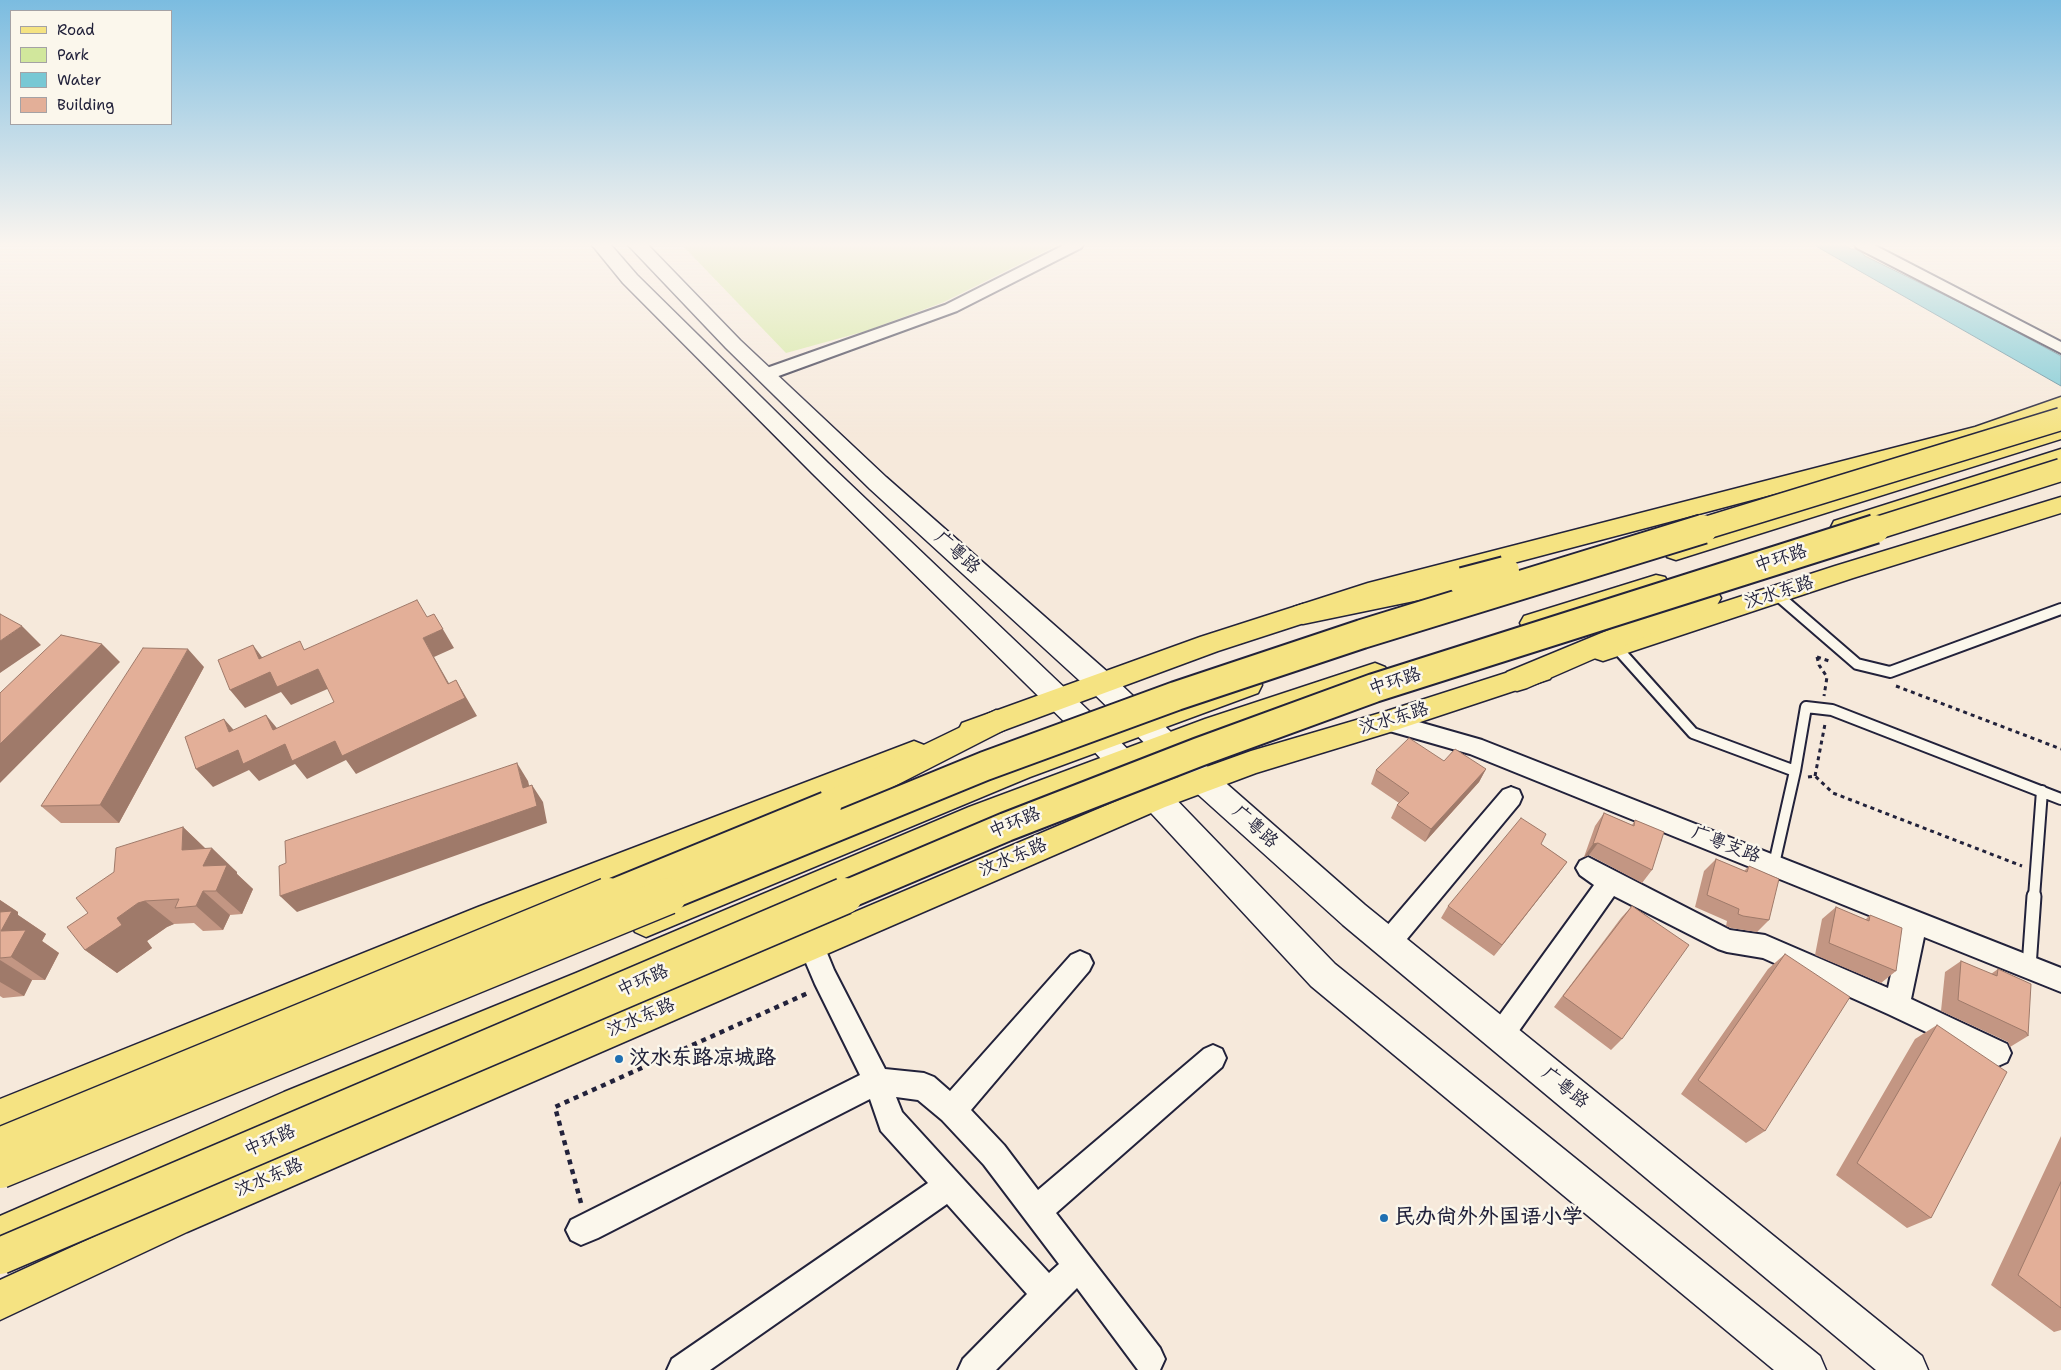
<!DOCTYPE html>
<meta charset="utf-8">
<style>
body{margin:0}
#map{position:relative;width:2061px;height:1370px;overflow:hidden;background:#f6e9db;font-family:"Shantell Sans",sans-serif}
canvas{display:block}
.legend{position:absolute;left:10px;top:10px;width:162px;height:115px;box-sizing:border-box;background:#fbf7ec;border:1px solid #a4a2a5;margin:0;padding:6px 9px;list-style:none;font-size:15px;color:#22223b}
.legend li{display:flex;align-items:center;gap:10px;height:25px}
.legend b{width:25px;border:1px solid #a4a2a5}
</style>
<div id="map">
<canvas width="2061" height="1370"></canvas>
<ul class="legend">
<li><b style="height:6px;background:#f5e382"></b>Road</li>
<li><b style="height:14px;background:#d1e79c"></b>Park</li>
<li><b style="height:14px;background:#78c8d4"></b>Water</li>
<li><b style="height:14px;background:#e3af98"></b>Building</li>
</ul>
</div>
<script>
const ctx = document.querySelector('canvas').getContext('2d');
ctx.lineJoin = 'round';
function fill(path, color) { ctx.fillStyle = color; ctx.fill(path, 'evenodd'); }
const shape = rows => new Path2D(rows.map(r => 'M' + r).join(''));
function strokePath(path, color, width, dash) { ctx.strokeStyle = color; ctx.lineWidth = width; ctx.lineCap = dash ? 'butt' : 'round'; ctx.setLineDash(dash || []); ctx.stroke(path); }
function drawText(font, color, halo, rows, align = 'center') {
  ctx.font = font + ' "Shantell Sans","LXGW WenKai TC",sans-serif'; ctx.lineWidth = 5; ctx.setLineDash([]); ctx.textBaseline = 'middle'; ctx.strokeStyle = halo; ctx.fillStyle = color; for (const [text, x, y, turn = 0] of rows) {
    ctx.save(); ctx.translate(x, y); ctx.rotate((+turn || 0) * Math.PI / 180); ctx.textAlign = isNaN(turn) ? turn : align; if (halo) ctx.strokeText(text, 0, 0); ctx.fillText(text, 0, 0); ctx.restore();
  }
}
fill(shape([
 [682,245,1058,245,944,302,866,331,786,353]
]), '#d1e79c');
const water = shape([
 [1814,245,1844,245,1851,249,1859,249,1865,256,1983,314,2061,356,2061,386,1814,245]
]);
fill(water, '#78c8d4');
strokePath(water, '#568697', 1);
const serviceFar1 = shape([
 [1776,594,1857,664,1890,672,2061,609],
 [1616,647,1693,733,1795,771],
 [1774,864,1795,771,1806,707,1832,710,2061,799],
 [2034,897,2042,791]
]);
const service = shape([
 [2029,967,2034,896]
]);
const minor = shape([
 [1064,245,1083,245,1081,248,957,311,773,378,767,379,761,378,759,374,761,370,945,305,1064,245],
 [1855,245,1874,245,2061,342,2061,353,1857,248,1855,245],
 [1387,713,1482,740,2061,968,2061,992,1924,937,1911,999,2007,1044,2011,1053,2007,1062,1998,1066,1888,1014,1763,958,1727,952,1718,949,1614,896,1509,1045,1500,1049,1491,1045,1487,1036,1491,1027,1594,885,1580,875,1576,868,1580,861,1588,857,1730,930,1765,935,1888,988,1901,928,1470,754,1379,728,1376,722,1379,716,1387,713],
 [1511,787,1519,790,1522,797,1519,804,1397,951,1388,955,1379,951,1375,943,1379,935,1503,790,1511,787],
 [811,932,820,936,834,970,885,1069,924,1073,934,1077,950,1091,1071,955,1080,951,1089,955,1093,963,1089,971,971,1110,1004,1145,1038,1190,1204,1049,1213,1045,1222,1049,1226,1058,1222,1067,1056,1213,1160,1348,1165,1359,1160,1370,1138,1370,1077,1288,996,1370,958,1370,963,1359,1027,1294,947,1204,710,1370,667,1370,672,1359,928,1183,881,1131,870,1099,598,1238,581,1245,571,1240,566,1230,571,1220,860,1075,815,984,798,944,802,936,811,932],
 [896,1097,918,1100,942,1120,984,1165,1059,1264,1049,1273,902,1112,896,1097]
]);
const secondary = shape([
 [592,245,611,245,637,275,828,463,1110,731,1335,964,1820,1356,1826,1370,1774,1370,1311,986,1090,747,812,473,623,283,592,245],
 [628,245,648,245,740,340,886,477,1111,675,1212,771,1365,905,1922,1356,1928,1370,1876,1370,1343,925,1192,789,1091,691,870,489,726,348,628,245]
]);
const primary = shape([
 [2061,397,2061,412,1990,437,1381,598,1218,651,972,742,962,739,958,731,962,723,1200,637,1368,583,1975,427,2061,397],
 [2061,424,2061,439,1676,560,1667,557,1664,551,1667,545,2061,424],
 [2061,449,2061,465,1843,535,1834,533,1831,527,1834,521,2061,449],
 [2061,497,2061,513,1853,578,1603,661,1594,658,1590,651,1594,644,1835,566,2061,497],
 [1656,575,1665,577,1669,584,1665,591,1533,633,1524,630,1520,623,1524,616,1656,575],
 [1540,662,1550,665,1554,672,1550,679,1387,733,1256,773,1165,807,187,1232,0,1320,0,1280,161,1206,1145,789,1251,751,1387,711,1540,662],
 [1375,663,1385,667,1389,674,1385,681,1225,735,991,825,600,995,310,1118,0,1254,0,1216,284,1092,576,973,969,807,1205,719,1375,663],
 [1248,674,1258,677,1262,685,1258,693,1030,777,646,937,635,932,630,922,635,912,1010,761,1248,674],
 [914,741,924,745,928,753,924,761,500,927,0,1135,0,1099,478,907,914,741]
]);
const trunk = shape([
 [1463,573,1472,575,1476,582,1472,589,1303,624,1294,621,1290,614,1294,607,1303,604,1463,573],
 [1708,589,1717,591,1721,598,1717,605,1527,688,1517,691,1507,688,1503,680,1507,672,1708,589],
 [996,710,1006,713,1010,721,1006,729,838,815,827,819,816,815,812,806,816,797,996,710]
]);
strokePath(serviceFar1, '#22223b', 14);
strokePath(service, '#22223b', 17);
strokePath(minor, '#22223b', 4);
strokePath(secondary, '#22223b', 3);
strokePath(primary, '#22223b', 3);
strokePath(trunk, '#22223b', 3);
strokePath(shape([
 [1817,657,1829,661],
 [1817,657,1819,665,1827,677,1824,696],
 [1896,686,2061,749],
 [1815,776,1825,724],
 [1808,777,1815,776,1833,793,2022,866]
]), '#22223b', 3, [4, 4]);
strokePath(shape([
 [581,1203,555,1107,808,993]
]), '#22223b', 4.5, [5, 5]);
strokePath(serviceFar1, '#fbf7ec', 10);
strokePath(service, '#fbf7ec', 13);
fill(minor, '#fbf7ec');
fill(secondary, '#fbf7ec');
fill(primary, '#f5e382');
fill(trunk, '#f5e382');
const trunkBridgeFar2 = shape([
 [1699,530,2061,419],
 [1871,530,2061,470]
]);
const trunkBridgeFar1 = shape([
 [1463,582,1505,571],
 [605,897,827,806],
 [665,897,985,766,1176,696,1362,634,1703,529],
 [841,897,1006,827,1199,752,1374,688,1875,529]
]);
const trunkBridge = shape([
 [0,1146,608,896],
 [0,1170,668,896],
 [0,1256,844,896]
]);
strokePath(trunkBridgeFar2, '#22223b', 25, []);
strokePath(trunkBridgeFar1, '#22223b', 32, []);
strokePath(trunkBridge, '#22223b', 39, []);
strokePath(trunkBridgeFar2, '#f5e382', 22);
strokePath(trunkBridgeFar1, '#f5e382', 28);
strokePath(trunkBridge, '#f5e382', 36);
fill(shape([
 [204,667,119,823,61,823,41,806],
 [1444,761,1486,769,1479,782,1425,842,1391,818,1397,805,1399,803,1371,784,1376,770],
 [1604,813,1632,825,1635,820,1652,870,1642,883,1589,855,1584,857,1595,826],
 [183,827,205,848,237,872,237,874,253,889,242,914,230,915,223,930,203,931,194,923,174,924,167,927,147,941,152,948,117,973,85,950,88,913],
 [1541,844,1567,862,1558,874,1494,956,1441,918,1448,906],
 [1716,859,1744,871,1749,866,1769,920,1757,932,1731,928,1726,926,1727,921,1695,907,1704,871],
 [0,900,18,912,18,915,46,934,42,941,59,953,45,980,32,980,24,996,3,998,0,996],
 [1632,906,1622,1039,1611,1050,1554,1007,1621,918],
 [1836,907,1865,920,1870,915,1896,971,1881,983,1815,955,1822,919],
 [1785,954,1765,1131,1746,1143,1681,1094,1768,969],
 [1961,961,1991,974,1998,969,2028,1036,2010,1047,2008,1042,1941,1011,1945,972],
 [1937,1025,1931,1218,1907,1228,1836,1175,1915,1039],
 [2061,1136,2061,1330,2054,1332,1991,1285]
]), '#c39683');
fill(shape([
 [434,614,454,648,434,657,459,701,456,680,477,716,356,774,346,760,307,779,295,764,259,781,249,770,213,787,196,769,266,715,281,733,448,684,423,638,436,632],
 [22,626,41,645,0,673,0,641],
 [102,644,120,662,0,783,0,744],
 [253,645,267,664,318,669,332,687,291,705,281,692,245,708,230,690,259,659],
 [188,649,204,667,119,823,100,805],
 [224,719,240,737,229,732],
 [517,763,528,781,534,805,523,788],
 [1486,769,1479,782,1425,842,1431,829],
 [532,785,543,802,547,823,297,912,280,896],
 [183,827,209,852,212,848,237,872,237,874,253,889,242,914,216,891,182,850],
 [1598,843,1589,855,1584,857,1593,844],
 [1567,862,1558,874,1494,956,1502,945],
 [203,891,230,915,223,930,196,906],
 [0,900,18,912,18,915,46,934,42,941,59,953,45,980,11,957,0,926],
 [145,901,174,924,167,927,147,941,152,948,117,973,85,950,117,918,138,903],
 [0,960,32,980,24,996,0,982]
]), '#9f7a6a');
const building = shape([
 [417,600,427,617,434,614,443,629,423,638,448,684,456,680,465,698,342,756,335,741,292,761,285,744,243,764,238,750,196,769,185,737,224,719,229,732,266,715,273,730,334,702,318,669,277,687,270,672,230,690,218,660,253,645,259,659,300,641,304,650,417,600],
 [0,614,22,626,0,641,0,614],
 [61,635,102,644,0,744,0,693,61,635],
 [143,648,188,649,100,805,41,806,143,648],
 [1409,738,1444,761,1455,749,1486,769,1431,829,1397,805,1409,793,1376,770,1409,738],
 [517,763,523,788,532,785,537,806,280,896,279,866,286,863,285,841,517,763],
 [1604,813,1634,826,1635,820,1664,832,1652,870,1598,843,1593,844,1604,813],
 [1521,818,1546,834,1541,844,1567,862,1502,945,1448,906,1521,818],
 [183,827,182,850,212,848,203,866,227,865,216,891,203,891,196,906,175,908,179,899,145,901,138,903,117,918,122,925,85,950,67,927,88,913,76,898,114,872,116,848,183,827],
 [1716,859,1747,872,1749,866,1779,879,1769,920,1743,916,1738,914,1739,909,1707,895,1716,859],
 [1632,906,1689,945,1622,1039,1563,996,1632,906],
 [1836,907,1869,921,1870,915,1902,928,1896,971,1829,943,1836,907],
 [12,911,1,931,26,930,11,957,0,958,0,912,12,911],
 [1785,954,1850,997,1765,1131,1698,1080,1785,954],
 [1961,961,1997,976,1998,969,2031,984,2028,1036,2026,1032,1958,1000,1961,961],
 [1937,1025,2007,1072,1931,1218,1857,1163,1937,1025],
 [2061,1182,2061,1308,2018,1275,2061,1182]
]);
fill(building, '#e3af98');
strokePath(building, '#9f7a6a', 1);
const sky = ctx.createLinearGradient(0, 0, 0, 437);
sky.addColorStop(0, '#7bbce0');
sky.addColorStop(0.56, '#fbf5ef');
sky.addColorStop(1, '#fbf5ef00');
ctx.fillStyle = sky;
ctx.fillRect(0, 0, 2061, 437);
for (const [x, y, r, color] of [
 [619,1059,5,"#1f6fb2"],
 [1384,1218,5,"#1f6fb2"]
]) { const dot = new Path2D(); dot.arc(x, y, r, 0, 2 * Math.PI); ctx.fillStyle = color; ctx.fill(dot); strokePath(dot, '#fbf7ec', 2); }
drawText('18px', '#22223b', '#fbf7ec', [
 ["广粤路",957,553,42],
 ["中环路",1781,559,-18],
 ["汶水东路",1779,593,-18],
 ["中环路",1395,682,-18],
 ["汶水东路",1394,719,-17],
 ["中环路",1015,823,-22],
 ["广粤路",1255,827,42],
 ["广粤支路",1726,845,21],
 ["汶水东路",1013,858,-23],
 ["中环路",643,981,-24],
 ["汶水东路",641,1018,-23],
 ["广粤路",1565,1088,39],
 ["中环路",270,1141,-23],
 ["汶水东路",269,1178,-23]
]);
drawText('bold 21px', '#22223b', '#fbf7ec', [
 ["汶水东路凉城路",629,1059],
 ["民办尚外外国语小学",1394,1218]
], 'left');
</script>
